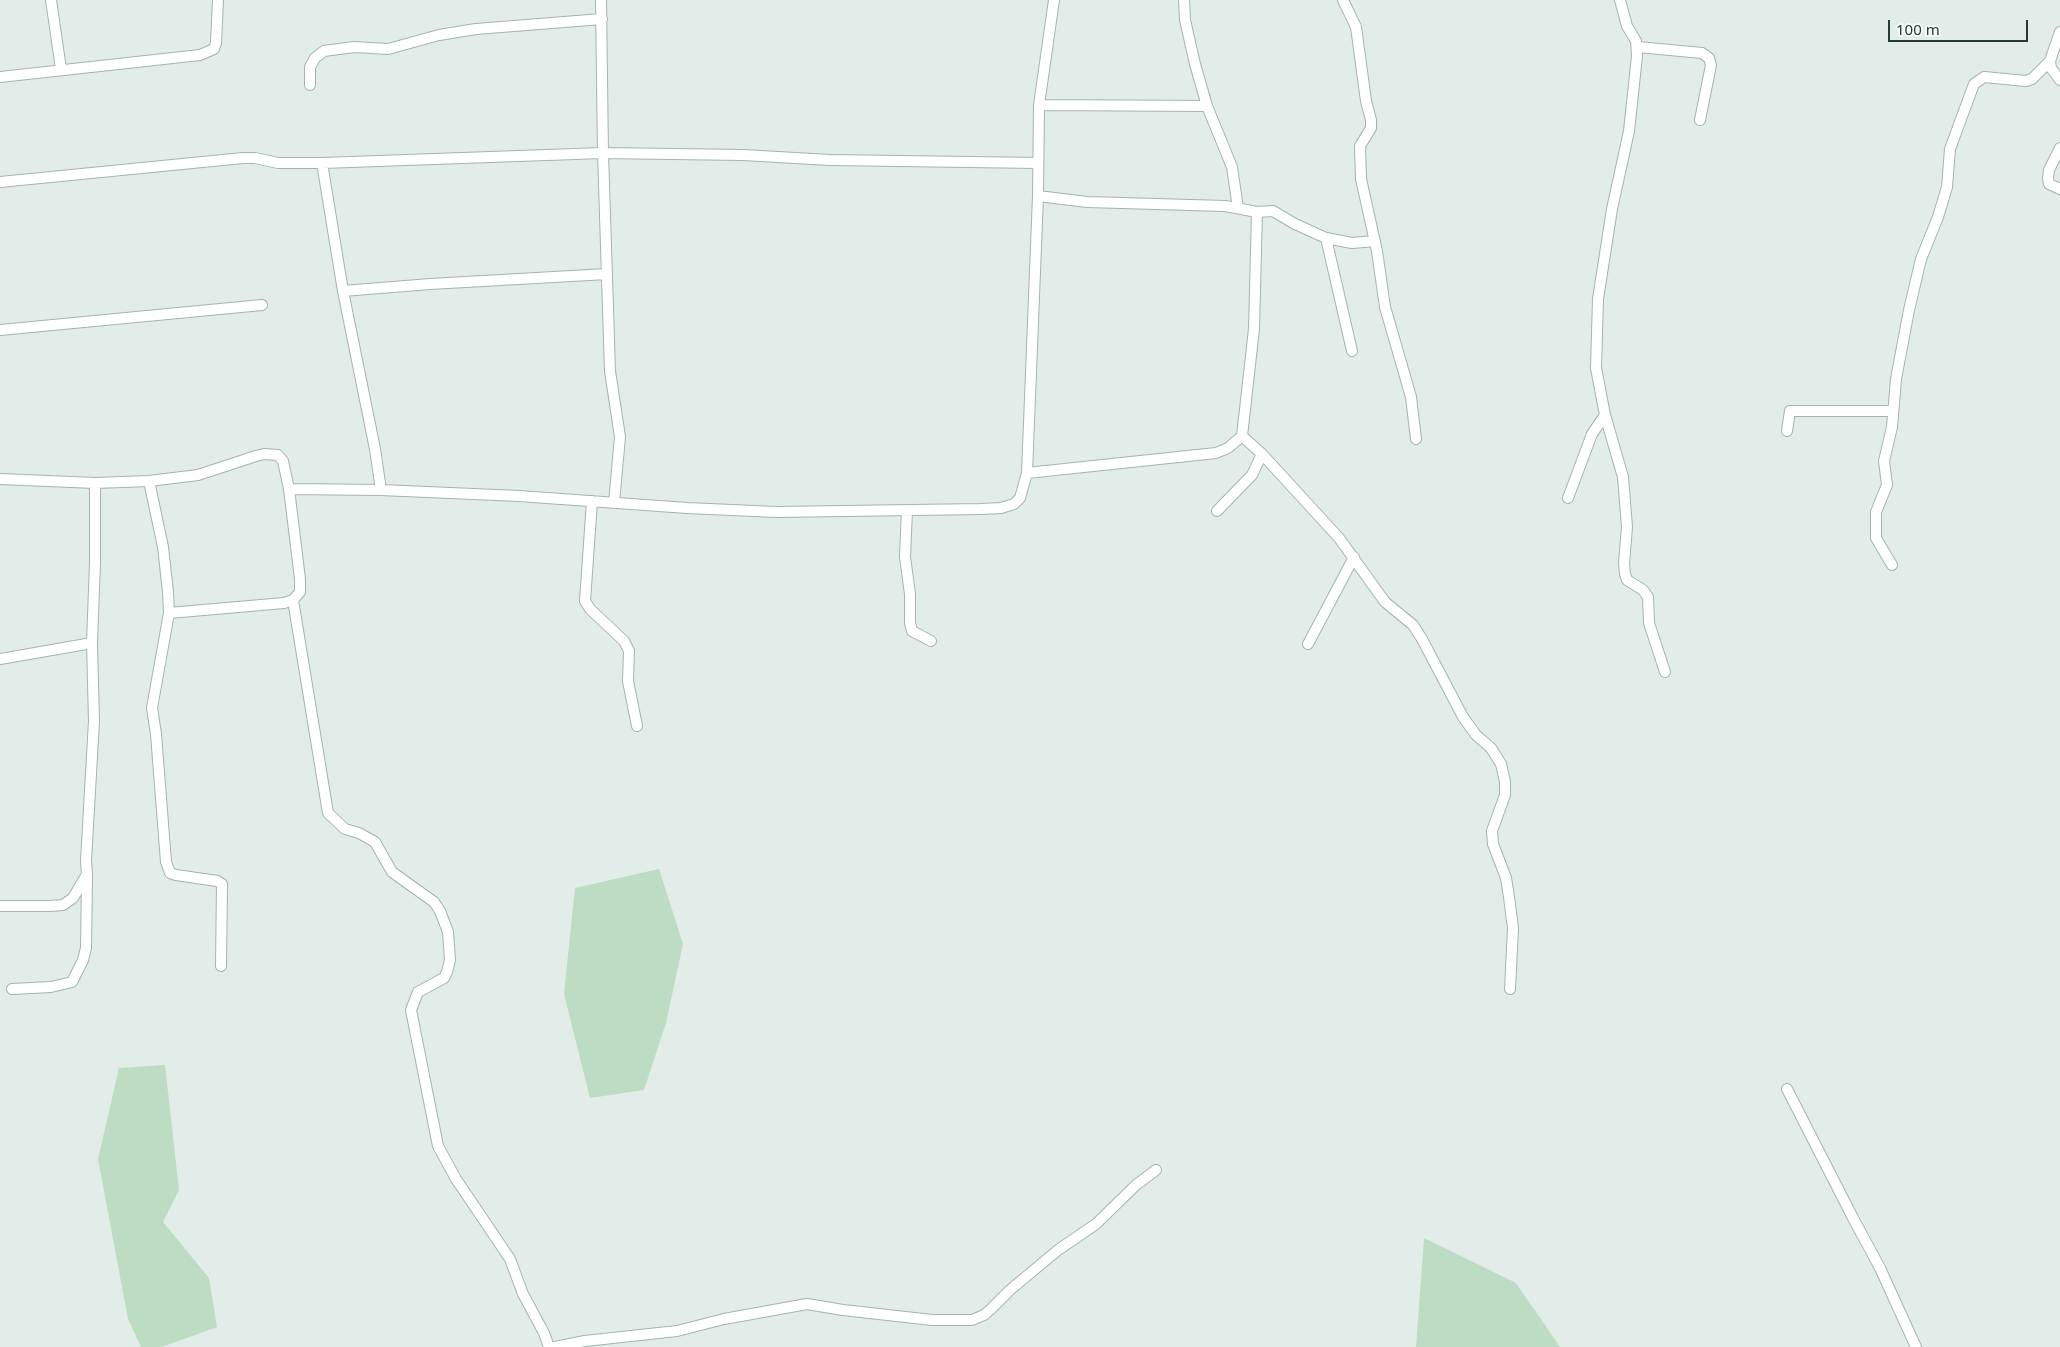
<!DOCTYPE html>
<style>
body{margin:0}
#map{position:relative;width:2060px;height:1347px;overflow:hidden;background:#e2ece8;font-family:"Noto Sans",sans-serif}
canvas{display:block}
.scale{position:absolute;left:1888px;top:20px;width:140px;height:22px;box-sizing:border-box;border:2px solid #233d35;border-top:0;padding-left:6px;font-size:15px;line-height:18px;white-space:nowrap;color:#233d35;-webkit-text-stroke:4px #f3f9f6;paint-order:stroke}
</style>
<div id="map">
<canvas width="2060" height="1347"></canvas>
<div class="scale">100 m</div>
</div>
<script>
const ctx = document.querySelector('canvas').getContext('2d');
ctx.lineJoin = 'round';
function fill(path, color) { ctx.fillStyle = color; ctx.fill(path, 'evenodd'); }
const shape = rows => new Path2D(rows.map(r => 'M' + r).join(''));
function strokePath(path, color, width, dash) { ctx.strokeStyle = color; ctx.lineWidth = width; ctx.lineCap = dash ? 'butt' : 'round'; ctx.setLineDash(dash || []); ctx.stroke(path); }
fill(shape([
 [659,869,683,944,666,1023,644,1090,590,1098,564,994,575,888],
 [165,1065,179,1190,163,1222,209,1278,217,1327,162,1347,141,1347,128,1319,98,1159,119,1068],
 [1424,1238,1516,1283,1560,1347,1416,1347]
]), '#bcddc4');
const minor = shape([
 [51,0,61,69],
 [601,0,603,153,610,371,620,437,614,502],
 [1184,0,1185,20,1195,64,1207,106,1232,167,1238,208],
 [1343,0,1356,27,1366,101,1371,120,1371,128,1360,146,1361,179,1377,251,1385,307,1411,397,1416,439],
 [1620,0,1627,26,1636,41,1637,56,1629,131,1612,209,1598,299,1596,368,1605,415,1623,477,1627,527,1624,563,1625,574,1627,580,1643,590,1648,597,1649,623,1665,672],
 [2060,32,2050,61,2051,68,2060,80],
 [1638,47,1702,53,1709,58,1711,65,1700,120],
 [0,77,200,55,214,49,216,43,218,0],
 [310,85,310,67,315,58,324,51,354,47,388,49,439,35,476,29,602,19],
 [1039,105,1207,106],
 [2060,148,2049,170,2048,178,2049,184,2060,189],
 [322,163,343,291,375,449,381,490],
 [0,182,243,158,255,158,278,163,322,163,603,153,743,155,830,160,1038,163],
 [1038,196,1087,202,1225,206,1257,212,1273,211,1295,224,1326,238,1352,243,1375,241],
 [1326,238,1352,351],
 [343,291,430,284,607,274],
 [0,330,262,305],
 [1787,431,1790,411,1893,411],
 [1242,436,1262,454,1339,538,1385,602,1413,625,1422,639,1463,717,1476,735,1491,748,1501,764,1505,782,1505,795,1492,831,1493,844,1506,878,1509,897,1513,928,1510,989],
 [1027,473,1216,453,1228,448,1242,436,1254,329,1257,212],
 [0,479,95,483,149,481,198,475,256,456,264,454,278,455,283,461,289,489,300,579,300,592,293,600,284,603,169,613],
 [149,481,163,547,168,592,169,613,152,708,156,734,166,862,170,873,176,875,217,881,222,884,221,966],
 [289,489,381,490,519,496,687,508,776,512,981,509,1001,508,1014,504,1020,498,1027,473,1038,196,1039,105,1054,0],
 [1568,498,1592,434,1605,415],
 [592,501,585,601,590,609,624,641,629,651,628,681,637,726],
 [907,510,905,557,910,594,910,623,912,631,931,641],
 [1217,511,1252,475,1262,454],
 [1892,565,1876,538,1876,512,1887,485,1884,461,1892,427,1896,379,1909,310,1921,259,1938,217,1947,187,1950,149,1974,84,1984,77,2026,81,2032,79,2050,61],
 [293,600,328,813,345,829,359,833,375,842,392,872,434,902,440,911,448,932,450,960,447,972,444,978,418,992,411,1010,438,1146,456,1179,510,1259,523,1294,544,1333,549,1347],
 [1308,644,1354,557],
 [0,659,92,643],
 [0,906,50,906,63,905,73,898,87,874,86,861,94,721,92,643,95,563,95,483],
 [12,989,51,987,72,982,83,960,86,948,87,877],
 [1787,1089,1853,1218,1880,1268,1916,1347],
 [555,1347,585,1341,677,1331,724,1319,807,1304,843,1310,932,1320,972,1320,984,1315,991,1309,1010,1290,1058,1250,1096,1224,1136,1185,1156,1170]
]);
strokePath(minor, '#a5b4af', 12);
strokePath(minor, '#fff', 10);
</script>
